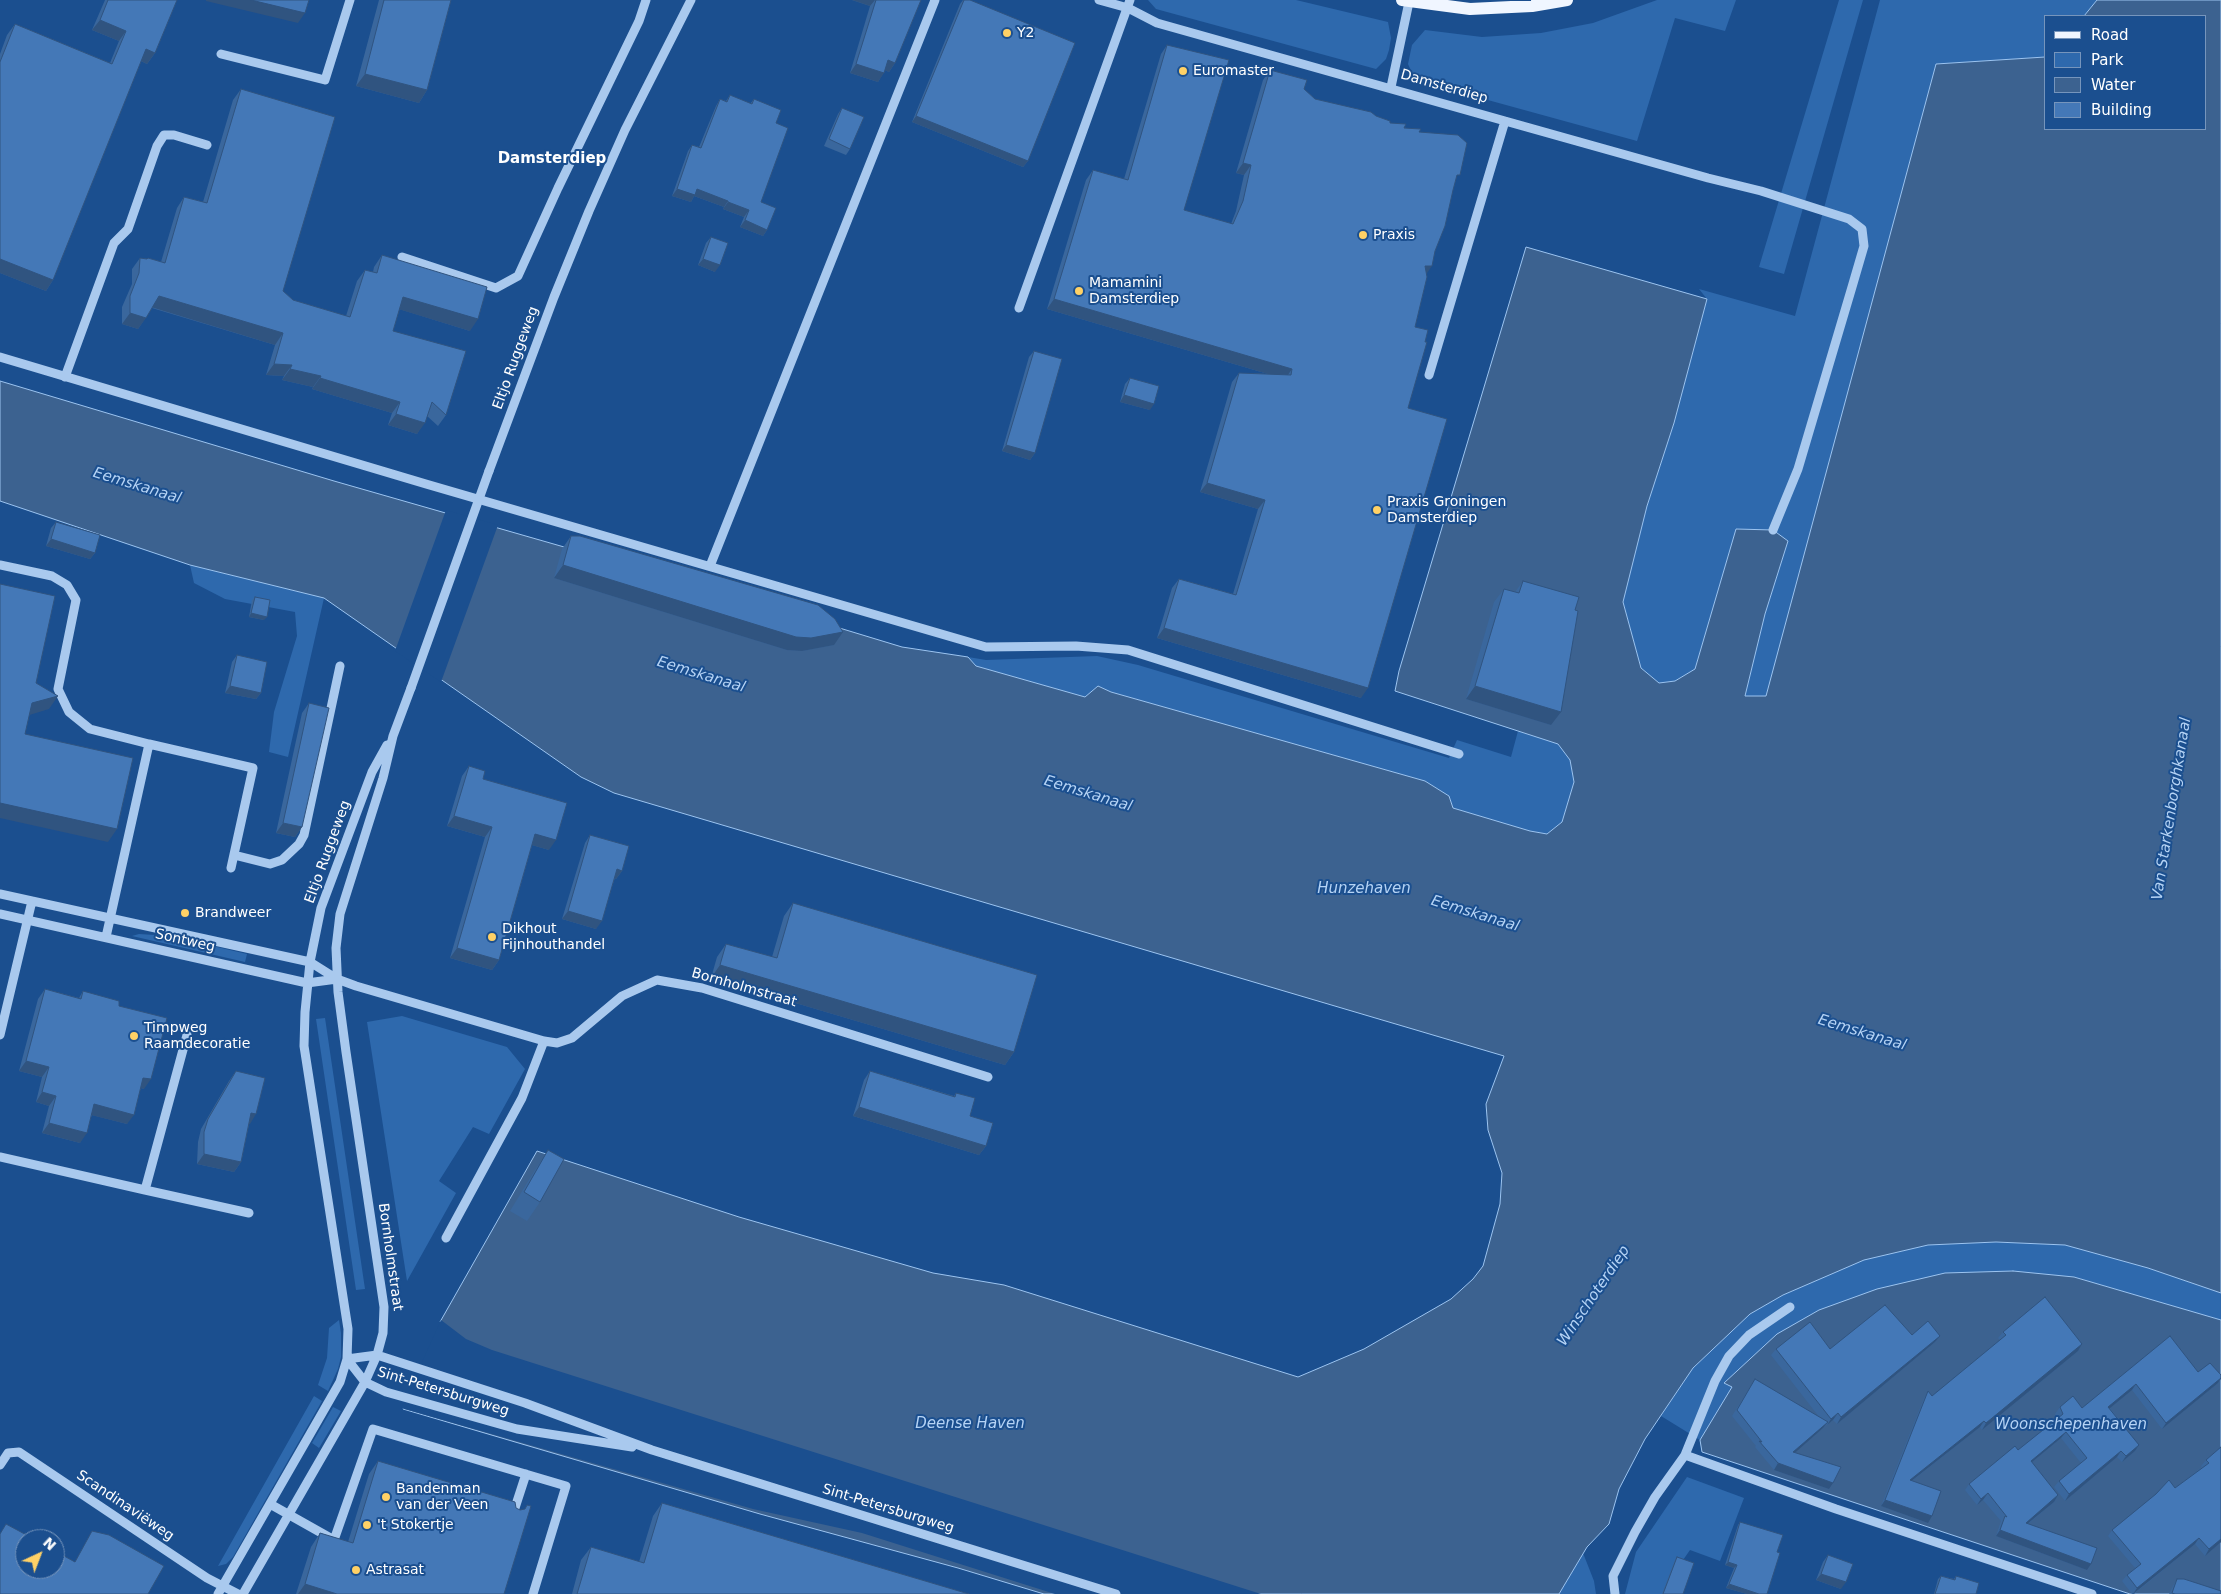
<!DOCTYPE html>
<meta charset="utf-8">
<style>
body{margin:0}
#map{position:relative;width:2221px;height:1594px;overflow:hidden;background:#1b4f8f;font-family:"DejaVu Sans",sans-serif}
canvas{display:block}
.legend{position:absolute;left:2044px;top:15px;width:162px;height:115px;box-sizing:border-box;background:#1b4f8f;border:1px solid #7695bc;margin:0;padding:6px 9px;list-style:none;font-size:15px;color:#fff}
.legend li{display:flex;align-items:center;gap:10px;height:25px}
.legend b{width:25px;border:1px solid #7695bc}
.north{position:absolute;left:15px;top:1529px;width:50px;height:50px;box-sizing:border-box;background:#1b4f8f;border:1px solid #7695bc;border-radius:50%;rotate:43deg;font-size:14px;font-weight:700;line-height:20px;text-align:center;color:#fff}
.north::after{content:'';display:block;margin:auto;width:18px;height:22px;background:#ffd166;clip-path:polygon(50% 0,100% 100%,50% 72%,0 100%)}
</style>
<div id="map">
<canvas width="2221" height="1594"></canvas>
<ul class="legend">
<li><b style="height:6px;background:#f0f6ff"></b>Road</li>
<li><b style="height:14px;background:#2e69ad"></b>Park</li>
<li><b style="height:14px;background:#3c6290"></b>Water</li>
<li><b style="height:14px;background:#4478b7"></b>Building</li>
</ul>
<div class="north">N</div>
</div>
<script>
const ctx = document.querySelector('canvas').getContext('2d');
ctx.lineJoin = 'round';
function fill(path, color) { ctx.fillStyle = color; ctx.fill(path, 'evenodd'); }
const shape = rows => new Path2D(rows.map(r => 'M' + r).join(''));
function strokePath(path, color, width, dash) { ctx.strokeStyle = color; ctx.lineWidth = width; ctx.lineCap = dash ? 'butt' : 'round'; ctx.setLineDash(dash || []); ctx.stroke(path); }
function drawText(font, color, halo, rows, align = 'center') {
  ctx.font = font + ' "DejaVu Sans",sans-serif'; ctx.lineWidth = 4; ctx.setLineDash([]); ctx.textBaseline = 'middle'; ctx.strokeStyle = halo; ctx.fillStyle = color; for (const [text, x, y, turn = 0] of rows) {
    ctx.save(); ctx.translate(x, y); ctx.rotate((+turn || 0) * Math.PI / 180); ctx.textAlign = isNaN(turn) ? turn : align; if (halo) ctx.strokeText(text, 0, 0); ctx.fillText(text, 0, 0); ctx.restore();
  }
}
fill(shape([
 [1148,0,1296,0,1388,22,1391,38,1389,50,1386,59,1376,69,1156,9],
 [1657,0,1736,0,1725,31,1675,18,1637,141,1415,80,1408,64,1412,45,1425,30,1482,37,1541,33,1593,23],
 [1839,0,1863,0,1784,274,1759,267],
 [1880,0,2097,0,2084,16,2045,16,2045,57,1936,64,1767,696,1745,696,1765,614,1788,541,1736,529,1695,669,1675,681,1659,683,1641,668,1623,602,1647,506,1674,423,1707,299,1699,289,1795,316],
 [190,565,324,598,288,757,269,752,274,712,297,636,295,612,225,599,194,583],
 [1097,656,1138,665,1449,758,1457,740,1511,757,1518,731,1558,744,1570,760,1574,782,1562,822,1547,834,1530,831,1453,808,1449,796,1425,781,1111,692,1098,686,1085,697,976,666,968,657,986,660],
 [139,934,170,936,247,954,245,962,132,936],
 [402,1016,507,1047,525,1069,489,1134,473,1127,439,1181,456,1193,407,1281,367,1022],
 [325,1018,365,1289,356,1290,316,1019],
 [1996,1242,2065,1245,2148,1268,2221,1293,2221,1320,2074,1277,1725,1383,1733,1387,1700,1440,1661,1416,1693,1368,1750,1314,1783,1295,1863,1260,1928,1245],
 [339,1320,341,1333,341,1357,338,1369,328,1391,318,1385,327,1358,329,1328],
 [314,1396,322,1401,233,1557,226,1564,218,1566],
 [333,1407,341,1411,319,1448,312,1443],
 [1687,1477,1744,1498,1720,1561,1690,1550,1674,1573,1679,1594,1625,1594,1636,1552],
 [1583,1553,1594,1581,1596,1594,1559,1594]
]), '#2e69ad');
const water = shape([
 [2097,0,2221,0,2221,1293,2148,1268,2065,1245,1996,1242,1928,1245,1864,1260,1783,1295,1750,1314,1693,1368,1645,1439,1619,1489,1609,1524,1587,1547,1559,1594,1044,1594,958,1568,760,1514,403,1409,442,1324,440,1322,537,1151,739,1217,933,1273,1004,1285,1298,1377,1364,1349,1451,1299,1473,1279,1483,1266,1500,1204,1502,1173,1488,1130,1486,1104,1504,1056,614,793,581,777,324,598,190,565,0,501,0,381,334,481,721,592,902,647,968,657,976,666,1085,697,1098,686,1111,692,1425,781,1449,796,1453,808,1530,831,1547,834,1562,822,1574,782,1570,760,1558,744,1395,691,1399,671,1526,247,1707,299,1674,423,1647,506,1623,602,1641,668,1659,683,1675,681,1695,669,1736,529,1773,530,1788,541,1765,614,1745,696,1766,696,1936,64,2045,57,2045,129,2205,129,2205,16,2084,16,2097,0],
 [2013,1271,2074,1277,2221,1320,2221,1594,2130,1594,1702,1452,1700,1440,1732,1387,1724,1383,1777,1334,1819,1310,1877,1289,1945,1273,2013,1271]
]);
fill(water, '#3c6290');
strokePath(water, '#9cc4f0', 1);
fill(shape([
 [446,510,498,525,441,682,395,651],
 [441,1320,466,1339,492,1350,1261,1594,1055,1594,862,1533,753,1509,401,1408]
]), '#1b4f8f');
strokePath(shape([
 [1099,0,1128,8,1157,23,1505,121,1429,375],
 [221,54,325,80,350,0],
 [1391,87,1409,2],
 [1505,121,1708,178,1761,191,1849,219,1862,229,1864,246,1852,287,1798,469,1773,530],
 [402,257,496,288,518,276,558,188,639,21,646,0],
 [1019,308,1130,0],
 [0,357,426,484,986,647,1076,646,1128,650,1459,754],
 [65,377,114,243,128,229,157,146,164,135,174,135,207,145],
 [489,471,554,297,589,211,625,130,691,0],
 [0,565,52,576,67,585,76,600,58,689,69,712,90,729,149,744,106,937],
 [710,566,935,0],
 [149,744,253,768,231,868],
 [234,855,270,864,282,860,299,844,304,835,340,666],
 [0,894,310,962,337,979,356,986,544,1041,557,1043,572,1038,622,996,657,980,702,988,988,1077],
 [0,914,307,983,337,979],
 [0,1035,32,901],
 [0,1157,145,1190,187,1035],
 [145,1190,249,1213],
 [446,1238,522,1098,544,1041],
 [1790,1307,1749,1335,1729,1356,1715,1381,1685,1455,1836,1509,2092,1594],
 [347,1359,377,1355,525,1403,652,1450,1116,1594],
 [347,1359,365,1382,386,1392,517,1429,632,1447],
 [0,1465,8,1453,19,1452,207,1578,238,1594],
 [270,1504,334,1540,373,1429,566,1486,533,1594],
 [512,1517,526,1474],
 [218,1594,340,1382,347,1359,348,1329,304,1046,305,1012,310,962,321,908,372,772,387,745],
 [243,1594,365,1382,377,1355,383,1333,384,1307,346,1052,338,992,336,948,340,914,383,778,393,736,411,688],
 [1615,1594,1613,1576,1635,1532,1655,1497,1685,1455]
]), '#a9c9ee', 9);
strokePath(shape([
 [1402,0,1470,9,1532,6,1567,0]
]), '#f0f6ff', 12);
strokePath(shape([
 [411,688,489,471]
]), '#a9c9ee', 9);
fill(shape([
 [105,0,177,0,155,53,147,64,141,61,53,280,46,291,0,273,0,54,7,35,15,24,110,63,119,41,92,30],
 [379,0,451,0,427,90,419,103,356,86],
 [852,0,921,0,895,63,889,72,885,70,878,82,850,73,870,6],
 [963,0,970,0,1028,161,1023,167,912,122,960,4],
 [1167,45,1184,210,1231,224,1236,211,1244,175,1236,173,1263,80,1270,70,1304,89,1315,99,1376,116,1390,123,1419,132,1455,181,1435,251,1426,274,1415,327,1408,408,1361,698,1157,638,1172,588,1179,579,1233,594,1258,509,1200,492,1232,382,1239,373,1268,374,1047,309,1086,180,1093,170,1124,179,1161,54],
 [241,89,283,291,293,300,346,316,357,281,365,270,373,272,374,267,382,255,470,331,399,309,393,331,446,415,438,426,427,416,417,434,388,425,392,413,312,389,313,387,282,380,284,376,266,375,275,345,152,308,138,329,122,324,122,307,132,284,132,269,140,258,147,259,148,258,161,262,177,208,184,197,203,202,233,100],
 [730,95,750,104,754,99,776,123,761,202,767,230,763,236,740,227,744,217,723,209,724,207,694,196,691,202,672,196,688,151,692,145,699,147,716,106,720,99,726,101],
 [842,108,850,149,846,155,824,146,838,114],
 [711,237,715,272,698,265,706,243],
 [1034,351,1035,453,1030,460,1002,451,1029,357],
 [1130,378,1150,410,1120,402,1125,384],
 [56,522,95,553,90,559,46,546,51,528],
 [571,536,834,645,802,651,787,650,554,578,562,549],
 [1523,581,1575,610,1551,725,1466,699,1494,602,1504,589,1515,592],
 [255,597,264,620,249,617,252,600],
 [237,655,261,693,256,699,225,693,232,662],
 [309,703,302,827,295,837,276,833,302,713],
 [469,766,483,779,549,850,532,845,499,960,492,970,450,958,485,837,447,826,462,776],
 [590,835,622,871,616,879,615,878,596,929,562,919,585,843],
 [793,903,1014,1052,1005,1065,711,978,717,957,726,944,772,957,784,916],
 [45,989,79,998,83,991,119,1006,144,1089,141,1088,127,1124,92,1115,80,1143,42,1133,49,1106,36,1102,42,1077,19,1071,38,999],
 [236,1071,250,1124,249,1124,241,1162,234,1172,197,1164,198,1142,201,1129,229,1081],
 [870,1071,954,1096,956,1093,970,1116,986,1146,979,1155,853,1116,864,1080],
 [548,1150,540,1202,527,1221,510,1211,535,1170],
 [2003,1332,2082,1344,2078,1351,1982,1430,1980,1427,1912,1481,1928,1523,1881,1506,1924,1398,1928,1391,1932,1396,2000,1340,1998,1338],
 [1912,1335,1940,1336,1935,1342,1837,1424,1833,1420,1827,1425,1826,1425,1823,1428,1795,1452,1829,1489,1774,1470,1755,1447,1756,1446,1732,1416,1755,1379,1820,1418,1771,1355,1776,1349,1830,1349],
 [2170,1336,2198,1372,2221,1375,2221,1379,2218,1383,2162,1429,2132,1390,2110,1408,2139,1445,2135,1451,2122,1462,2117,1457,2065,1501,2054,1487,2059,1481,2081,1463,2061,1438,2032,1462,2058,1495,2054,1502,2028,1524,2087,1570,1996,1536,2001,1521,1983,1500,1977,1505,1965,1490,1969,1484,2018,1450,2058,1418,2055,1414,2060,1407,2082,1408],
 [2221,1447,2221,1542,2205,1556,2195,1544,2134,1594,2132,1594,2122,1581,2127,1575,2135,1568,2108,1536,2112,1530,2175,1488,2202,1467,2201,1466,2206,1460],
 [378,1461,504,1594,296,1594,311,1547,320,1533,348,1542,369,1474],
 [662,1503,969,1594,572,1594,581,1560,591,1547,639,1562,653,1516],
 [1740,1522,1777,1552,1767,1594,1747,1594,1726,1588,1734,1568,1725,1565,1738,1525],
 [1828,1555,1841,1589,1816,1580,1823,1562],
 [1677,1557,1683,1594,1662,1594,1675,1560],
 [1941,1576,1954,1579,1956,1576,1976,1594,1934,1594,1938,1579],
 [2177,1579,2221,1594,2169,1594,2173,1586]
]), '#3a679d');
fill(shape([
 [206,0,251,0,305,13,298,23,206,1],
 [852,0,875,0,870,6],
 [100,20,126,31,119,41,92,30],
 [146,49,155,53,147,64,139,60],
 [888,60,895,63,889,72,882,69],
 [856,64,884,73,878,82,850,73],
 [365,74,427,90,419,103,356,86],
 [916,116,1028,161,1023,167,912,122],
 [1243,163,1251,165,1244,175,1236,173],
 [677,189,697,189,728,201,724,207,694,196,691,202,672,196],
 [728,202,749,210,744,217,723,209],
 [745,220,767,230,763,236,740,227],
 [0,259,53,280,46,291,0,273],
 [703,259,720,265,715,272,698,265],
 [1425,266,1432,266,1425,276],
 [159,296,283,333,275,345,151,307],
 [403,297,478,319,470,331,395,308],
 [1054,299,1292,369,1285,379,1047,309],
 [130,313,146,318,138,329,122,324],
 [274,364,292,365,284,376,266,375],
 [290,369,321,376,313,387,282,380],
 [320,378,400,402,392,413,312,389],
 [1124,395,1154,404,1150,410,1120,402],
 [396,414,425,423,417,434,388,425],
 [1006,445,1035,453,1030,460,1002,451],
 [1207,483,1265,500,1258,509,1200,492],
 [51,539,95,553,90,559,46,546],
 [563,565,843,632,834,645,802,651,787,650,554,578],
 [251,613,267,617,264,620,249,617],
 [1164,628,1368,688,1361,698,1157,638],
 [230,686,261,693,256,699,225,693],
 [1475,686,1561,712,1551,725,1466,699],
 [58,696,49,709,23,717,32,703],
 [0,803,117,829,108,842,0,818],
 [454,816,492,827,485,837,447,826],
 [283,823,302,827,295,837,276,833],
 [535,834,556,840,549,850,528,844],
 [617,869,622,871,616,879,612,877],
 [568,911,602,921,596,929,562,919],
 [457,948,499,960,492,970,450,958],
 [720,965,1014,1052,1005,1065,711,978],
 [26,1061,49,1067,42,1077,19,1071],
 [143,1078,151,1079,144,1089,136,1087],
 [42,1092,56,1096,49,1106,36,1102],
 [94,1104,134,1115,127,1124,87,1114],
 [859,1107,986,1146,979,1155,853,1116],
 [251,1113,256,1114,250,1124,244,1123],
 [49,1123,87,1133,80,1143,42,1133],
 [204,1154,241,1162,234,1172,197,1164],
 [1940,1336,1935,1342,1837,1424,1841,1417],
 [2082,1344,2078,1351,1982,1430,1986,1423],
 [2221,1378,2218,1383,2162,1429,2166,1423],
 [2136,1384,2132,1390,2104,1413,2108,1407],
 [1838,1413,1833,1420,1827,1425,1831,1419],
 [1984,1421,1980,1427,1905,1486,1910,1480],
 [1828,1422,1823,1428,1789,1458,1793,1452],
 [2066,1432,2061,1438,2026,1467,2031,1461],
 [2139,1445,2135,1451,2122,1462,2126,1456],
 [2121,1451,2117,1457,2065,1501,2069,1494],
 [1778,1463,1833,1483,1829,1489,1774,1470],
 [1988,1493,1983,1500,1977,1505,1981,1499],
 [2058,1495,2054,1502,2021,1529,2026,1523],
 [1885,1500,1932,1516,1928,1523,1881,1506],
 [2000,1530,2091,1564,2087,1570,1996,1536],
 [2199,1538,2195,1544,2133,1594,2137,1588],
 [2221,1539,2221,1542,2205,1556,2209,1549],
 [1728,1562,1737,1565,1734,1568,1725,1565],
 [1821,1574,1846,1582,1841,1589,1816,1580],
 [305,1584,337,1594,298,1594],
 [1729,1584,1759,1594,1747,1594,1726,1588]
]), '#305480');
const building = shape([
 [108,0,177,0,155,53,146,49,53,280,0,259,0,62,15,24,112,64,126,31,100,20,108,0],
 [251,0,309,0,305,13,251,0],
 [384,0,451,0,427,90,365,74,384,0],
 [876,0,921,0,895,63,888,60,884,73,856,64,876,0],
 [964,0,970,0,1075,43,1028,161,916,116,964,0],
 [1167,45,1229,60,1184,210,1233,224,1243,201,1251,165,1243,163,1270,70,1307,80,1304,89,1315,99,1371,112,1376,116,1390,121,1390,123,1406,124,1404,128,1421,129,1419,132,1458,135,1467,143,1460,175,1457,175,1453,190,1445,226,1435,251,1432,266,1425,266,1427,277,1415,327,1428,330,1425,342,1427,342,1408,408,1447,419,1368,688,1164,628,1179,579,1236,595,1265,500,1207,483,1239,373,1291,375,1292,369,1054,299,1093,170,1128,180,1167,45],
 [241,89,335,117,283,291,293,300,350,317,365,270,377,273,382,255,487,287,478,319,403,297,393,331,466,351,446,415,432,402,425,423,396,414,400,402,320,378,321,376,290,369,292,365,274,364,283,333,159,296,146,318,130,313,130,296,139,273,140,258,147,259,148,258,165,263,184,197,207,203,241,89],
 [730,95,752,104,754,99,781,110,776,123,788,128,761,202,776,208,767,230,745,220,749,210,728,202,728,201,697,189,695,195,677,189,692,145,701,148,720,99,727,102,730,95],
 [842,108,864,117,850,149,829,139,842,108],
 [711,237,728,243,720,265,703,259,711,237],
 [1034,351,1062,359,1035,453,1006,445,1034,351],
 [1130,378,1159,386,1154,404,1124,395,1130,378],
 [56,522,100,535,95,553,51,539,56,522],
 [571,536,580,536,818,605,835,619,843,632,811,638,796,637,563,565,571,536],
 [1523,581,1579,597,1575,610,1578,611,1561,712,1475,686,1504,589,1519,593,1523,581],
 [0,584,55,596,36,683,58,696,32,703,25,734,133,758,117,829,0,803,0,584],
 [255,597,270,600,267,617,251,613,255,597],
 [237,655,267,662,261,693,230,686,237,655],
 [309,703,329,708,302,827,283,823,309,703],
 [469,766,485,771,483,779,567,803,556,840,535,834,499,960,457,948,492,827,454,816,469,766],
 [590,835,629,846,622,871,617,869,602,921,568,911,590,835],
 [793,903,1037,975,1014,1052,720,965,726,944,777,958,793,903],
 [45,989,81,999,83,991,119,1001,119,1006,167,1018,151,1079,143,1078,134,1115,94,1104,87,1133,49,1123,56,1096,42,1092,49,1067,26,1061,45,989],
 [236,1071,265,1078,256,1114,251,1113,241,1162,204,1154,204,1132,208,1119,236,1071],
 [870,1071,955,1097,956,1093,975,1098,970,1116,993,1123,986,1146,859,1107,870,1071],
 [548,1150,564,1159,540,1202,524,1192,548,1150],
 [2045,1297,2082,1344,1986,1423,1984,1421,1910,1480,1941,1491,1932,1516,1885,1500,1928,1391,1932,1396,2006,1335,2003,1332,2045,1297],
 [1885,1305,1912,1335,1928,1321,1940,1336,1841,1417,1838,1413,1831,1419,1776,1349,1810,1322,1830,1349,1885,1305],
 [2170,1336,2198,1372,2210,1363,2221,1375,2221,1378,2166,1423,2136,1384,2108,1407,2139,1445,2126,1456,2121,1451,2069,1494,2059,1481,2087,1458,2066,1432,2031,1461,2058,1495,2026,1523,2097,1548,2091,1564,2000,1530,2005,1516,2007,1517,1988,1493,1981,1499,1969,1484,2015,1446,2018,1450,2063,1414,2060,1407,2073,1396,2082,1408,2170,1336],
 [1755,1379,1828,1422,1793,1452,1841,1467,1833,1483,1778,1463,1759,1441,1762,1442,1737,1410,1755,1379],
 [2221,1447,2221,1539,2209,1549,2199,1538,2137,1588,2127,1575,2141,1564,2112,1530,2156,1494,2169,1480,2175,1488,2209,1463,2206,1460,2221,1447],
 [378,1461,515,1502,516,1508,520,1510,525,1509,527,1505,531,1506,504,1594,337,1594,305,1584,320,1533,353,1543,378,1461],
 [662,1503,969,1594,577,1594,591,1547,644,1563,662,1503],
 [1740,1522,1783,1535,1777,1552,1780,1553,1767,1594,1759,1594,1729,1584,1737,1565,1728,1562,1740,1522],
 [6,1524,34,1539,25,1539,25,1569,55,1569,55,1551,75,1562,92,1531,109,1535,164,1566,148,1594,0,1594,0,1534,6,1524],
 [1828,1555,1853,1564,1846,1582,1821,1574,1828,1555],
 [1677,1557,1694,1563,1683,1594,1663,1594,1677,1557],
 [1941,1576,1955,1580,1956,1576,1979,1583,1976,1594,1935,1594,1941,1576],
 [2177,1579,2184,1579,2221,1591,2221,1594,2175,1594,2172,1593,2177,1579]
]);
fill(building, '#4478b7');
strokePath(building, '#305480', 1);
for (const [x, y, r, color] of [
 [1007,33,5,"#ffd166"],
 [1183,71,5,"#ffd166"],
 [1363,235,5,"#ffd166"],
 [1079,291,5,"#ffd166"],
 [1377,510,5,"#ffd166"],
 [185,913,5,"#ffd166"],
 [492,937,5,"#ffd166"],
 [134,1036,5,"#ffd166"],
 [386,1497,5,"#ffd166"],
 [367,1525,5,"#ffd166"],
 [356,1570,5,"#ffd166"]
]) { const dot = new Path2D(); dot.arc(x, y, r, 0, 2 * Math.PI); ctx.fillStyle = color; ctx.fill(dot); strokePath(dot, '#1b4f8f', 2); }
drawText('14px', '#fff', '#1b4f8f', [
 ["Y2",1017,33],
 ["Euromaster",1193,71],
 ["Praxis",1373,235],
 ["Mamamini",1089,283],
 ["Damsterdiep",1089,299],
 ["Praxis Groningen",1387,502],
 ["Damsterdiep",1387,518],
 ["Brandweer",195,913],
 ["Dikhout",502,929],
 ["Fijnhouthandel",502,945],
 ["Timpweg",144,1028],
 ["Raamdecoratie",144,1044],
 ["Bandenman",396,1489],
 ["van der Veen",396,1505],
 ["'t Stokertje",377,1525],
 ["Astrasat",366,1570]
], 'left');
drawText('14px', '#fff', '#1b4f8f', [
 ["Damsterdiep",1444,87,16],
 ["Eltjo Ruggeweg",516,358,-70],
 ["Eltjo Ruggeweg",328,852,-70],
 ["Sontweg",185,941,13],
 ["Bornholmstraat",744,988,16],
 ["Bornholmstraat",390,1257,82],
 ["Sint-Petersburgweg",443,1392,17],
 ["Scandinaviëweg",125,1506,34],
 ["Sint-Petersburgweg",888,1509,17]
]);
drawText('bold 15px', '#fff', '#1b4f8f', [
 ["Damsterdiep",552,159]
]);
drawText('italic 15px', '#b5d3f5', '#1b4f8f', [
 ["Eemskanaal",137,486,17],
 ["Eemskanaal",701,675,17],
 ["Eemskanaal",1088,794,17],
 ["Van Starkenborghkanaal",2172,809,-81],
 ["Hunzehaven",1364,889],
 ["Eemskanaal",1475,914,17],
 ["Eemskanaal",1862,1033,17],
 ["Winschoterdiep",1594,1296,-56],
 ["Deense Haven",970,1424],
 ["Woonschepenhaven",2071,1425]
]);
</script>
